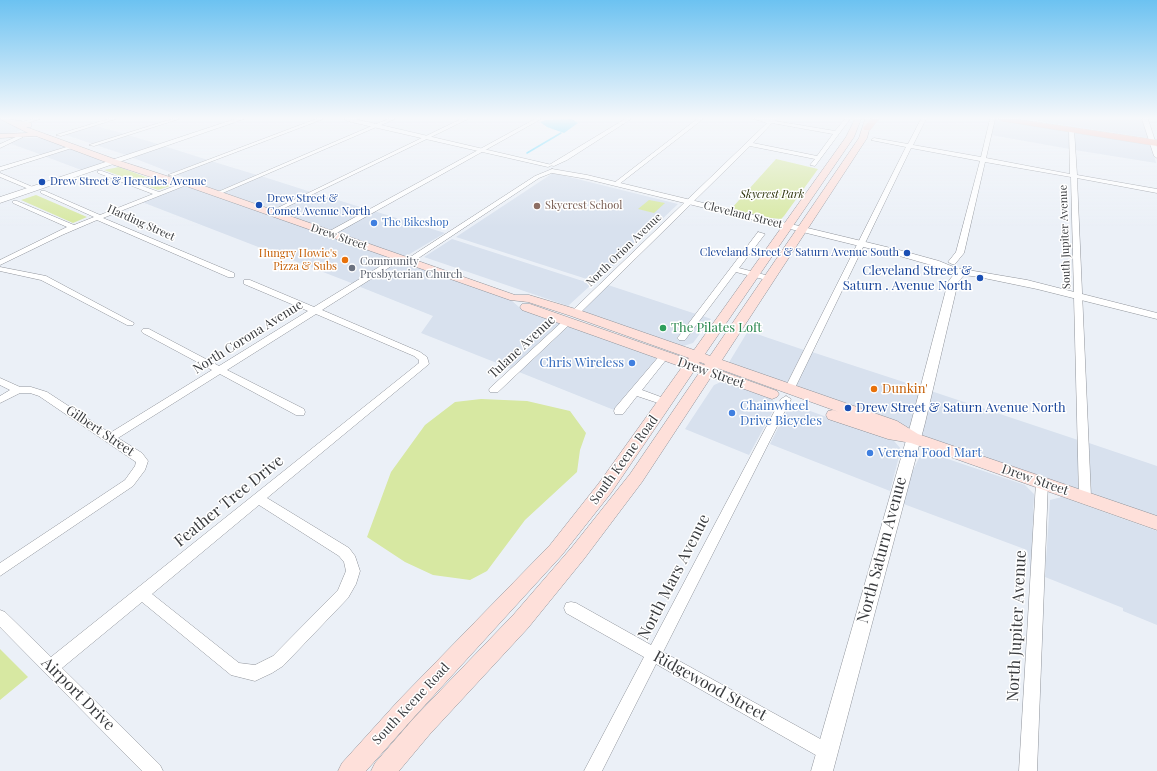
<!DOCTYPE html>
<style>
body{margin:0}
canvas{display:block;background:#ebf0f7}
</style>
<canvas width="1157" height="771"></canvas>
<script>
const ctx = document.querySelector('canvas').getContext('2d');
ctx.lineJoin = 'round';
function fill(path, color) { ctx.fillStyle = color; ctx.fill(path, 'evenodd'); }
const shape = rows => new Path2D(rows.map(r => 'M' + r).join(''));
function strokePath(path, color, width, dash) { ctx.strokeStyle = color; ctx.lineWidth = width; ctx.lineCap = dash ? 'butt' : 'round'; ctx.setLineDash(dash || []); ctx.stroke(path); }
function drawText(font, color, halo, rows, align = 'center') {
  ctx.font = font + ' "Playfair Display",serif'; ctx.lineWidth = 3; ctx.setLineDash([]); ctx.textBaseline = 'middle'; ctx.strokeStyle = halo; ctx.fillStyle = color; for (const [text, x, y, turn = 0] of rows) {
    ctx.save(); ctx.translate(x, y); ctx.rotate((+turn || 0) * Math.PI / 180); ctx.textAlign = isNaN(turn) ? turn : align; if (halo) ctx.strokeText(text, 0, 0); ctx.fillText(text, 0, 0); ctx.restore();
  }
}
fill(shape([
 [0,119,14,124,20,131,0,135],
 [1038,119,1142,119,1149,138,1038,121],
 [995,120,1069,131,1070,149,991,135],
 [93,125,125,134,93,144,63,134],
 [1074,132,1151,144,1156,163,1075,150],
 [128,135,161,145,129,156,96,145],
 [21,138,42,138,68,147,42,155,9,143],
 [164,146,208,160,172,173,131,157],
 [71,148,110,162,84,171,44,156],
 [211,161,257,175,217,192,190,182,186,178,175,174],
 [553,173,678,204,596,282,456,237],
 [261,176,311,192,271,211,221,193],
 [186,185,395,259,354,284,142,202],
 [315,193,370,210,330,231,275,212],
 [374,211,445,233,408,255,411,257,408,258,335,233],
 [452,239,592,284,568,306,424,257],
 [400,261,511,300,519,307,561,323,512,369,421,333,433,316,358,286],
 [608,285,696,314,677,339,684,341,703,316,711,319,693,343,680,347,580,312],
 [568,326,658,357,614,410,519,372],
 [748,331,804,350,786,385,728,364],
 [812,352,922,388,910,432,795,388],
 [721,382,728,382,771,397,776,405,749,455,685,429,714,385],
 [931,391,1078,440,1079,491,919,436],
 [799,407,894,441,901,449,890,491,770,444,787,410],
 [1089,443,1157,466,1157,519,1091,496],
 [930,453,1025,485,1034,494,1031,570,1027,550,901,503,906,485,920,456],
 [1062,497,1157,531,1157,625,1123,611,1123,608,1045,577,1050,500]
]), '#d8e1ee');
fill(shape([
 [776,159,818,169,784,216,781,219,771,218,731,209],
 [119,167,170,186,158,190,104,170],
 [36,195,87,217,73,223,21,200],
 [649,200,665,203,654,213,638,209],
 [481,399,527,401,570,411,586,433,580,450,577,472,525,520,487,571,470,580,433,575,405,562,367,537,391,472,425,425,455,402],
 [0,649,28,677,0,700]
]), '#d7e8a2');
fill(shape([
 [572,119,578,123,564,133,547,127,540,122,546,120]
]), '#53d6fe');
strokePath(shape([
 [527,153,561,133]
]), '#53d6fe', 1.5);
const minor = shape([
 [32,119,40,119,18,126,15,124,32,119],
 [108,119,116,119,61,136,56,135,108,119],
 [172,119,179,119,94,146,89,145,172,119],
 [316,119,323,119,173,176,168,175,316,119],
 [388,119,395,119,218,195,213,194,388,119],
 [461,119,468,119,272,214,267,213,461,119],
 [535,119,541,119,333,235,326,233,535,119],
 [625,119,631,119,567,160,554,166,549,165,625,119],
 [697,119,703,119,618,185,614,185,614,183,697,119],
 [754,119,776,119,775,121,835,131,845,119,850,119,815,166,810,165,815,159,750,146,578,315,572,315,571,313,572,311,767,123,754,119],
 [772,123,833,134,817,156,753,143,772,123],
 [921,119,926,119,913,145,981,157,990,119,995,119,986,158,1070,174,1069,130,1074,129,1077,175,1157,189,1157,193,1077,178,1091,497,1089,500,1085,502,1081,500,1079,497,1071,177,985,162,964,253,955,264,952,264,948,262,956,252,980,161,911,148,794,390,789,393,784,390,906,147,871,140,874,138,908,144,921,119],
 [1142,119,1148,119,1157,147,1157,158,1154,156,1142,119],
 [18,136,23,137,0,148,0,144,18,136],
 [70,146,75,147,0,171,0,167,70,146],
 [552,169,554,170,554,172,539,178,411,263,408,263,404,261,535,176,552,169],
 [98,171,102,171,159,192,185,182,189,182,189,184,103,218,234,273,234,277,228,277,97,220,62,235,0,265,0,260,67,227,13,203,13,201,17,201,74,225,94,217,41,193,41,191,45,191,100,215,153,194,98,173,98,171],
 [0,173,35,188,36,189,31,190,0,177,0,173],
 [758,232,765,234,739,268,773,277,773,281,770,281,736,272,685,340,679,340,677,338,679,336,758,232],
 [397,256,403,256,404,258,322,310,420,352,427,357,429,364,267,498,349,548,355,556,360,571,356,584,348,598,283,666,272,673,255,681,231,675,142,602,62,668,160,765,163,771,142,771,0,627,0,610,5,612,51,657,419,363,419,360,414,356,316,314,227,370,304,409,305,412,304,415,296,415,220,374,118,438,142,453,148,461,145,470,133,486,0,576,0,563,125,480,135,466,136,462,39,396,30,393,20,393,0,403,0,396,10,390,0,385,0,378,20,387,31,387,47,392,110,433,212,370,143,333,141,331,143,329,149,329,219,366,308,311,244,284,244,280,250,280,314,307,397,256],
 [259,505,339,556,344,562,346,571,338,590,273,656,255,665,239,663,152,594,259,505],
 [0,267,46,276,134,323,133,325,127,325,41,280,0,271,0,267],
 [567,319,571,322,570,324,498,392,490,392,489,390,490,388,564,320,567,319],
 [664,353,669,356,642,390,669,400,670,402,669,404,661,404,637,396,623,414,615,414,614,411,615,408,661,354,664,353],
 [786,396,791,399,663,652,833,746,835,752,833,758,827,760,821,758,656,664,602,771,584,771,644,657,566,613,564,608,566,603,571,602,576,603,651,645,781,399,786,396],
 [1042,477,1046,479,1048,482,1037,771,1019,771,1036,482,1038,479,1042,477]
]);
const tertiary = shape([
 [235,119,244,119,0,203,0,197,235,119],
 [344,119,355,119,552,165,548,167,347,121,344,119],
 [552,169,587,175,899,250,939,261,956,268,1027,280,1157,313,1157,319,1037,289,979,277,964,275,958,282,925,423,833,771,811,771,911,423,948,282,954,274,931,265,896,255,587,179,552,173,552,169]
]);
const secondary = shape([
 [0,119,9,119,31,123,31,127,26,127,117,160,176,179,190,181,515,295,529,295,579,310,694,350,846,137,855,119,861,119,854,137,705,354,710,356,859,138,865,119,872,119,867,138,722,360,897,421,918,434,1157,516,1157,530,911,443,888,439,828,419,826,415,828,411,833,410,839,412,717,368,716,369,777,391,779,394,777,397,772,399,711,377,642,482,584,559,528,628,430,734,399,771,371,771,375,763,414,718,514,614,572,547,630,474,699,373,694,371,611,493,562,555,415,716,366,771,338,771,342,763,399,700,550,545,599,483,682,367,522,310,520,307,522,304,530,304,688,359,689,358,571,316,528,302,510,300,186,186,172,184,111,164,36,136,0,138,0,134,28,133,0,119],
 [700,362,705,364,704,365,699,363,700,362]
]);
const primary = shape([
 [871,119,879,119,870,130,864,130,863,128,871,119],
 [998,119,1016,119,1157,140,1157,146,1002,121,998,119]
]);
strokePath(minor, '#90949b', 1);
strokePath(tertiary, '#90949b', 1);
strokePath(secondary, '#90949b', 1);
strokePath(primary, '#cccccd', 1);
fill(minor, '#fff');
fill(tertiary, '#fff');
fill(secondary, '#fee0da');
fill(primary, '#fdc1b4');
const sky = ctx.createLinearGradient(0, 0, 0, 227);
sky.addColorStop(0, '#6cc2f1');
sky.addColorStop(0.52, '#f6f8fb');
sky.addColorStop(1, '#f6f8fb00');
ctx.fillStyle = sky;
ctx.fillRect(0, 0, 1157, 227);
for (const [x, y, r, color] of [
 [42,182,4,"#1a4fb4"],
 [259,205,4,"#1a4fb4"],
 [537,206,4,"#8d6e63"],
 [374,223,4,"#3f7fe0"],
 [907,253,4,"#1a4fb4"],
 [345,260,4,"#e8710a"],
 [352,268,4,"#6b7280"],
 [980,278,4,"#1a4fb4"],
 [663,328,4,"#2e9e5b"],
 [632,363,4,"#3f7fe0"],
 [874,389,4,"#e8710a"],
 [848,408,4,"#1a4fb4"],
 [732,413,4,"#3f7fe0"],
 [870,453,4,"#3f7fe0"]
]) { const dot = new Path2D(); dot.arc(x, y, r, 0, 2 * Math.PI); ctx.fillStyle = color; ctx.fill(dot); strokePath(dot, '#fff', 1.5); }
drawText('11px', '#164399', '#fff', [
 ["Drew Street & Hercules Avenue",50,182],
 ["Drew Street &",267,199],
 ["Comet Avenue North",267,212],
 ["Cleveland Street & Saturn Avenue South",899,253,"right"]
], 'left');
drawText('italic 11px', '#293006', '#fff', [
 ["Skycrest Park",772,195]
]);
drawText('11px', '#785e54', '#fff', [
 ["Skycrest School",545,206]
], 'left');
drawText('11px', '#393b3e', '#fff', [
 ["Cleveland Street",743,215,14],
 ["Harding Street",141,223,24],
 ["Drew Street",339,237,19],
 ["South Jupiter Avenue",1065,237,-92],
 ["North Orion Avenue",624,250,-44]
]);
drawText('11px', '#366cbe', '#fff', [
 ["The Bikeshop",382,223]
], 'left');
drawText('11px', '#c56008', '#fff', [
 ["Hungry Howie's",337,254],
 ["Pizza & Subs",337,267]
], 'right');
drawText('11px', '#5b616d', '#fff', [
 ["Community",360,262],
 ["Presbyterian Church",360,275]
], 'left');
drawText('13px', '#164399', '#fff', [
 ["Cleveland Street &",972,271],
 ["Saturn . Avenue North",972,286],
 ["Drew Street & Saturn Avenue North",856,408,"left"]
], 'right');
drawText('13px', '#27864d', '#fff', [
 ["The Pilates Loft",671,328]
], 'left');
drawText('13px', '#393b3e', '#fff', [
 ["North Corona Avenue",248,337,-32],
 ["Tulane Avenue",522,347,-43],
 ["Drew Street",711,373,19],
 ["Gilbert Street",100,431,34],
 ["South Keene Road",624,460,-54],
 ["Drew Street",1035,480,19],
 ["South Keene Road",411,704,-47]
]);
drawText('13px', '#366cbe', '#fff', [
 ["Chris Wireless",624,363,"right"],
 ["Chainwheel",740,406],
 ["Drive Bicycles",740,421],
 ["Verena Food Mart",878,453]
], 'left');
drawText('13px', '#c56008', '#fff', [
 ["Dunkin'",882,389]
], 'left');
drawText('16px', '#393b3e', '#fff', [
 ["Feather Tree Drive",229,501,-39],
 ["North Saturn Avenue",882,550,-75],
 ["North Mars Avenue",674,577,-63],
 ["North Jupiter Avenue",1017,626,-87],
 ["Ridgewood Street",710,686,29],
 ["Airport Drive",78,694,45]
]);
</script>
